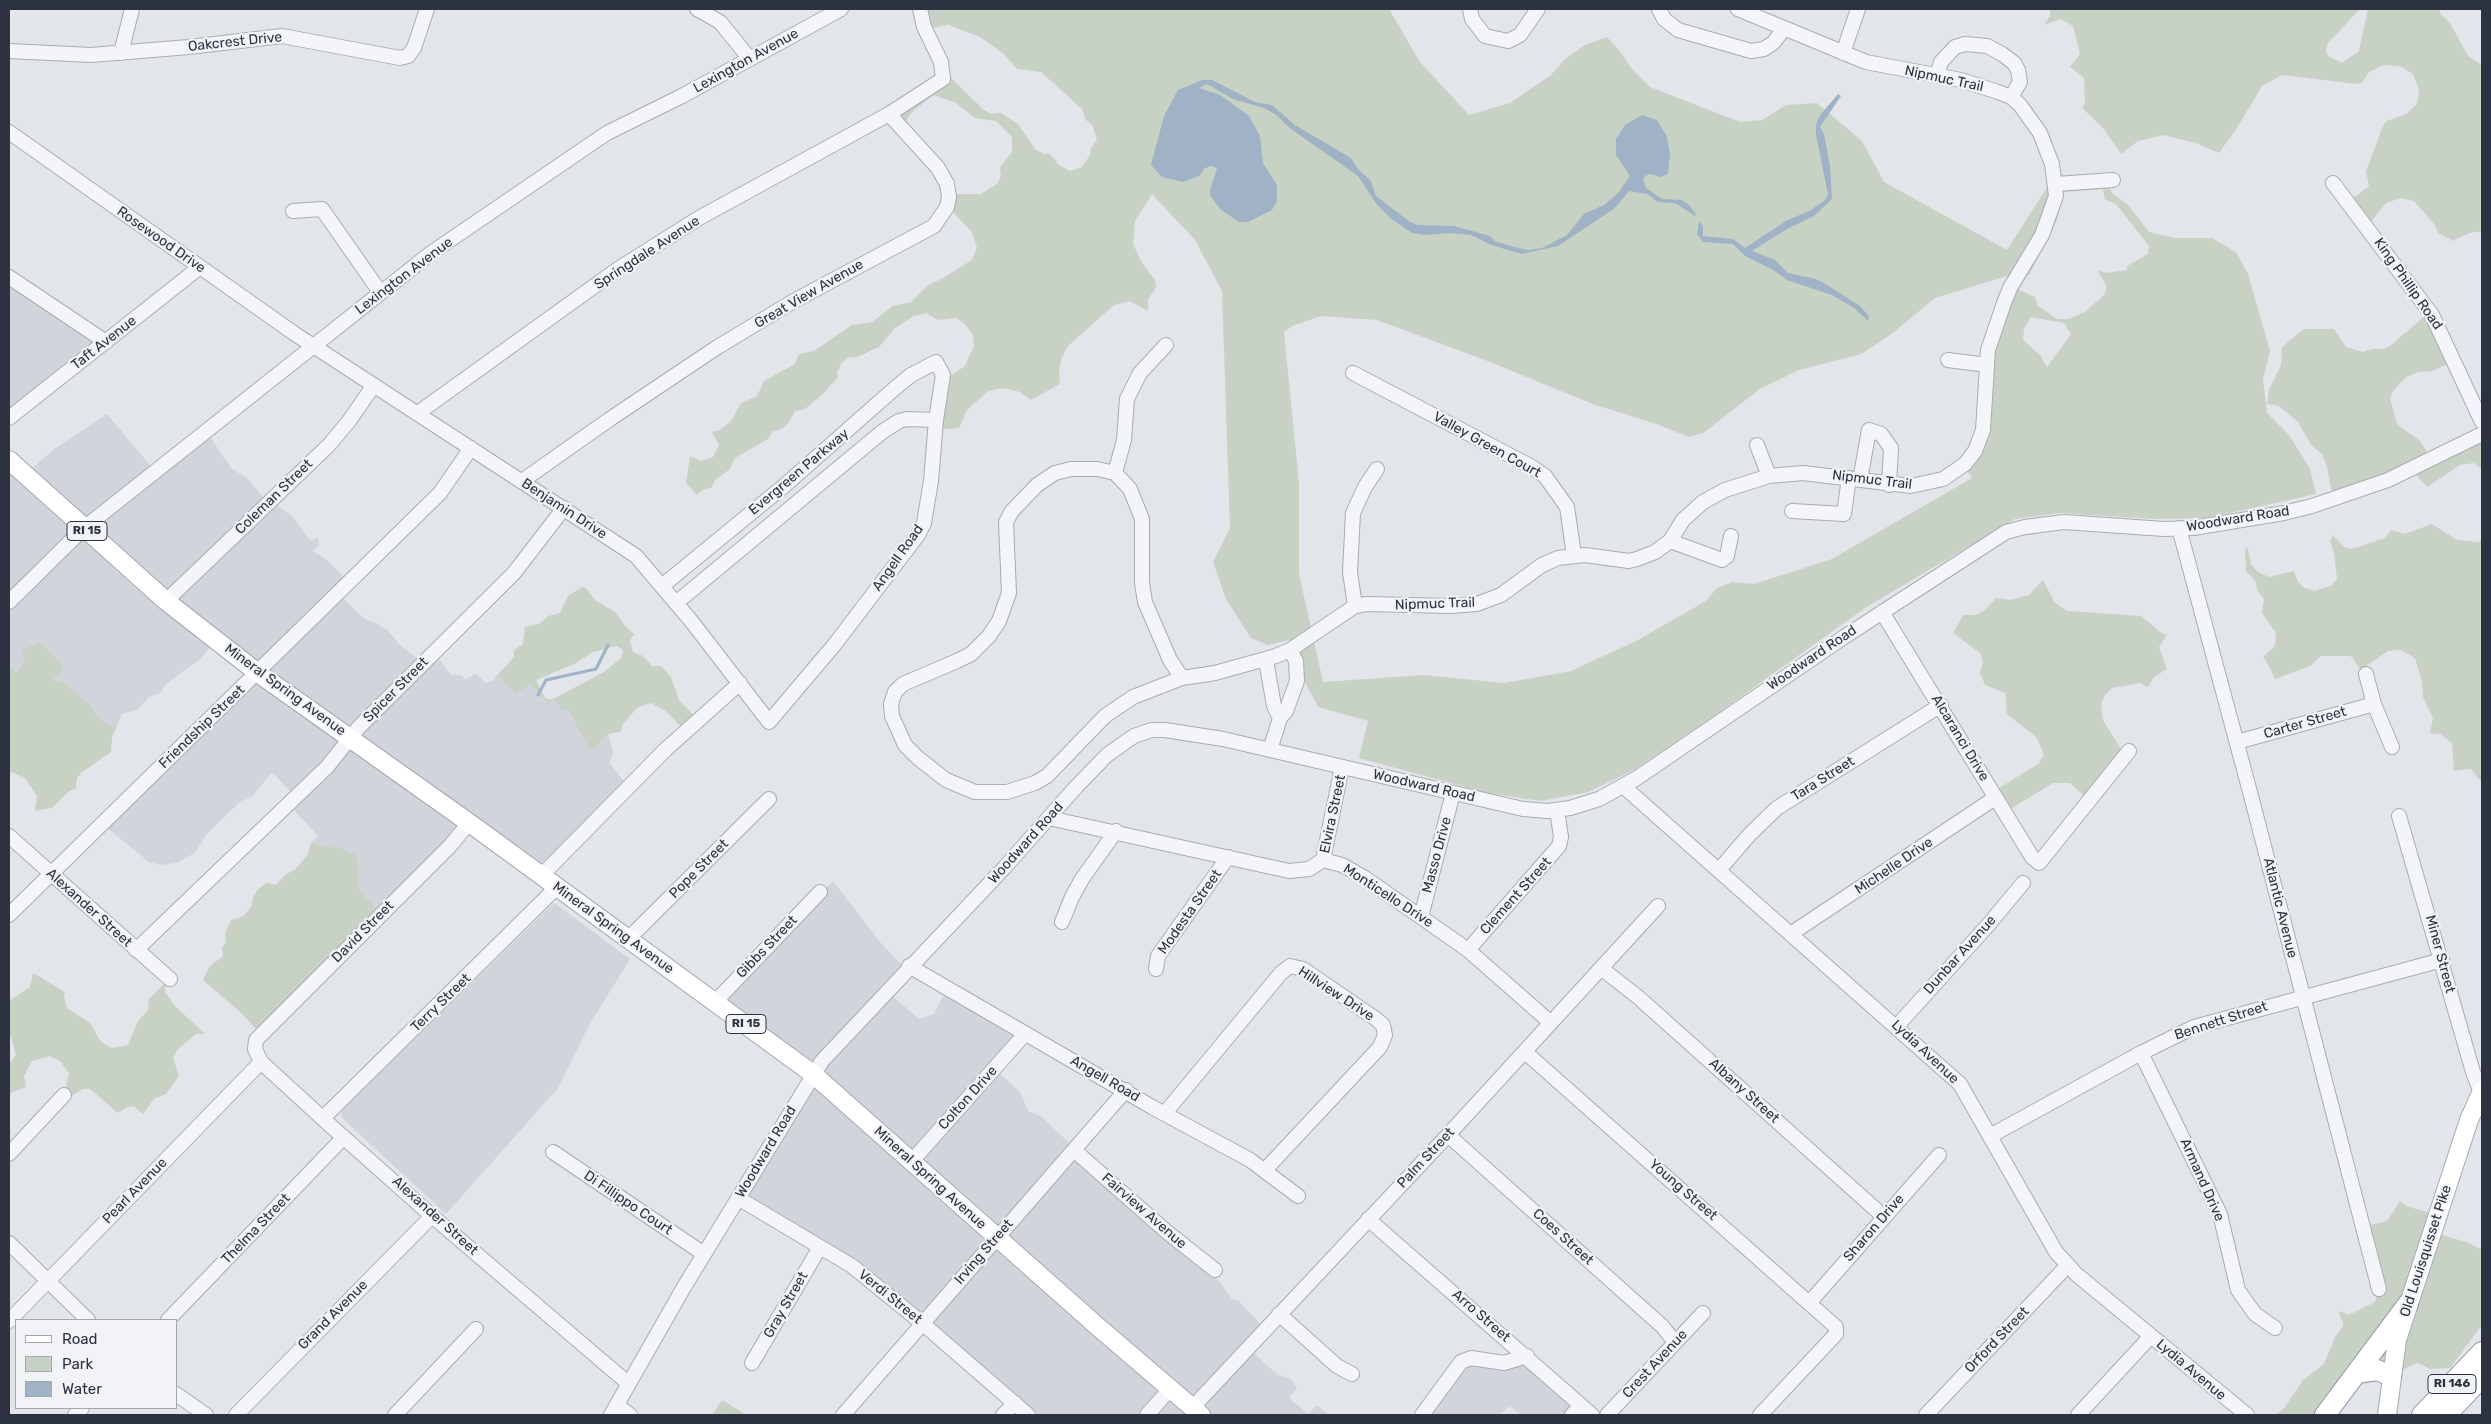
<!DOCTYPE html>
<style>
body{margin:0}
#map{position:relative;width:2491px;height:1424px;overflow:hidden;background:#e2e5e9;font-family:Rubik,sans-serif}
canvas{display:block}
.frame{position:absolute;inset:0;border:10px solid #2c323f;pointer-events:none}
.legend{position:absolute;left:15px;top:1319px;width:162px;height:90px;box-sizing:border-box;background:#f1f3f7;border:1px solid #a2a6ad;margin:0;padding:6px 9px;list-style:none;font-size:15px;color:#2c323f}
.legend li{display:flex;align-items:center;gap:10px;height:25px}
.legend b{width:25px;border:1px solid #a2a6ad}
</style>
<div id="map">
<canvas width="2491" height="1424"></canvas>
<div class="frame"></div>
<ul class="legend">
<li><b style="height:6px;background:#fff"></b>Road</li>
<li><b style="height:14px;background:#c7d2c4"></b>Park</li>
<li><b style="height:14px;background:#a0b2c5"></b>Water</li>
</ul>
</div>
<script>
const ctx = document.querySelector('canvas').getContext('2d');
ctx.lineJoin = 'round';
function fill(path, color) { ctx.fillStyle = color; ctx.fill(path, 'evenodd'); }
const shape = rows => new Path2D(rows.map(r => 'M' + r).join(''));
function strokePath(path, color, width, dash) { ctx.strokeStyle = color; ctx.lineWidth = width; ctx.lineCap = dash ? 'butt' : 'round'; ctx.setLineDash(dash || []); ctx.stroke(path); }
function drawText(font, color, halo, rows, align = 'center') {
  ctx.font = font + ' Rubik,sans-serif'; ctx.lineWidth = 4.5; ctx.setLineDash([]); ctx.textBaseline = 'middle'; ctx.strokeStyle = halo; ctx.fillStyle = color; for (const [text, x, y, turn = 0] of rows) {
    ctx.save(); ctx.translate(x, y); ctx.rotate((+turn || 0) * Math.PI / 180); ctx.textAlign = isNaN(turn) ? turn : align; if (halo) ctx.strokeText(text, 0, 0); ctx.fillText(text, 0, 0); ctx.restore();
  }
}
fill(shape([
 [9,283,97,343,9,419],
 [107,414,154,470,205,429,231,468,248,479,265,500,271,500,294,518,310,541,316,538,319,540,319,546,313,551,327,560,346,579,337,593,366,620,377,623,388,631,402,647,421,661,432,650,451,675,460,675,466,679,476,674,486,683,500,678,530,685,546,703,555,701,562,710,569,710,597,747,608,734,613,753,609,763,628,786,541,874,466,828,379,911,360,891,357,855,344,849,311,843,318,836,287,802,292,793,274,774,271,773,252,797,241,801,206,835,195,853,176,863,161,865,149,862,102,824,253,677,214,643,199,660,166,684,160,693,149,697,137,710,122,714,116,728,101,720,90,705,53,680,59,674,55,656,40,642,17,672,9,667,9,465,22,477,57,447],
 [833,881,880,942,907,970,889,993,919,1019,934,1014,945,992,1021,1034,995,1069,1020,1092,1028,1111,1041,1116,1141,1212,1219,1281,1232,1299,1238,1300,1264,1328,1249,1349,1277,1374,1291,1379,1297,1388,1289,1398,1308,1414,1317,1405,1329,1415,1023,1415,874,1284,737,1198,809,1079,717,997],
 [554,903,630,959,588,1027,558,1088,446,1214,342,1118,341,1111],
 [1516,1355,1576,1405,1572,1415,1521,1415,1509,1406,1500,1415,1423,1415,1455,1365,1485,1365]
]), '#d0d4db');
fill(shape([
 [915,9,1389,9,1420,62,1469,115,1510,103,1551,75,1565,59,1585,45,1607,37,1618,49,1632,69,1650,87,1740,122,1762,120,1786,105,1817,103,1862,141,1884,182,2007,250,2048,186,2108,183,2112,193,2128,205,2149,232,2174,238,2212,238,2236,252,2248,274,2270,351,2263,380,2267,413,2289,435,2310,469,2316,494,2208,518,2153,519,2060,513,2015,519,1865,608,1707,721,1634,770,1588,792,1541,801,1488,793,1359,758,1368,721,1318,707,1301,674,1289,640,1268,645,1251,638,1226,599,1213,562,1230,528,1222,291,1195,240,1152,194,1135,221,1133,244,1142,263,1155,280,1156,288,1148,299,1148,311,1130,301,1114,305,1068,346,1061,359,1059,374,1060,384,1031,400,1020,392,1004,388,988,391,967,410,959,428,932,430,939,384,965,366,974,346,973,335,965,324,957,318,938,320,926,313,914,316,895,328,879,347,857,357,848,358,842,362,837,372,838,377,823,394,805,409,795,411,789,422,783,428,772,432,768,439,735,458,730,469,715,480,712,487,701,491,697,495,686,483,690,456,701,461,713,457,719,445,712,432,720,430,731,421,741,403,757,396,764,381,795,364,799,354,814,351,852,325,872,322,893,306,911,302,927,286,943,278,972,260,977,248,972,232,953,212,943,207,943,198,957,194,981,194,998,183,1001,176,1000,167,1012,152,1012,137,996,121,975,118,956,103,934,95,913,111,899,130,891,118,940,75,951,78,984,110,992,114,1001,113,1018,124,1035,149,1044,154,1050,154,1059,165,1070,171,1082,167,1090,155,1091,148,1097,139,1092,125,1086,120,1082,109,1041,72,1017,69,1003,53,980,37,948,25,920,30],
 [2103,189,2105,199,2116,204,2149,246,2148,254,2127,266,2127,270,2106,273,2097,270,2106,285,2105,294,2085,312,2068,319,2057,319,2038,306,2035,297,2011,286,1984,373,1974,448,1964,464,1972,478,1832,559,1754,584,1732,582,1717,588,1706,601,1638,640,1571,671,1504,683,1423,675,1323,682,1299,574,1299,483,1284,332,1292,326,1321,316,1377,320,1485,360,1593,404,1656,424,1689,437,1703,433,1760,389,1799,370,1861,354,1889,336,1935,298,2010,275,2029,275,2056,222,2064,192],
 [2031,317,2064,323,2071,334,2047,367,2040,355,2023,340,2024,329],
 [2050,9,2360,9,2328,43,2326,51,2328,56,2342,63,2359,51,2368,9,2440,9,2440,13,2450,23,2468,56,2482,65,2482,231,2469,233,2453,241,2438,233,2435,225,2414,201,2401,198,2386,203,2366,228,2347,203,2369,186,2366,171,2383,126,2387,121,2406,114,2417,104,2419,89,2413,74,2402,67,2383,65,2369,72,2362,83,2357,84,2282,75,2262,86,2237,128,2219,153,2196,143,2163,135,2138,141,2121,154,2103,128,2082,108,2085,104,2084,78,2070,67,2080,54,2073,26,2060,19,2044,25,2050,16],
 [2426,315,2452,362,2433,371,2418,372,2406,377,2393,391,2390,398,2397,424,2420,441,2431,458,2482,434,2482,470,2474,463,2460,465,2427,487,2412,470,2333,498,2327,467,2322,454,2311,445,2298,422,2279,406,2267,404,2269,390,2281,365,2282,347,2304,329,2334,329,2346,347,2363,352,2372,349,2383,349,2390,346],
 [2432,524,2457,540,2478,542,2482,540,2482,783,2471,769,2454,771,2452,743,2440,734,2430,733,2433,718,2423,697,2422,682,2415,658,2401,650,2388,651,2366,666,2363,674,2352,657,2349,656,2321,656,2310,666,2275,679,2267,662,2263,657,2275,646,2276,633,2262,613,2264,599,2257,590,2256,582,2246,571,2245,548,2248,549,2251,564,2258,572,2269,577,2294,571,2298,582,2305,588,2315,591,2332,585,2337,579,2334,552,2330,541,2333,535,2344,547,2352,549,2385,538,2391,530,2405,534],
 [2043,580,2055,603,2067,611,2141,616,2160,632,2167,635,2159,647,2167,669,2154,677,2148,687,2140,683,2112,688,2105,695,2101,704,2103,720,2129,762,2099,801,2094,805,2070,783,2053,783,2004,813,1991,793,2038,764,2044,755,2037,738,2007,714,2005,693,1985,685,1980,673,1983,662,1980,653,1953,633,1963,615,1975,615,1985,610,1996,598,2011,600,2029,595],
 [582,587,586,588,595,600,615,612,626,627,634,634,630,641,633,652,643,656,652,666,661,666,671,677,679,700,696,718,683,729,666,711,651,703,637,708,623,724,620,732,608,734,597,747,590,750,569,710,562,710,555,701,547,703,530,685,516,693,500,678,494,679,514,657,514,650,523,644,525,627,539,624,548,616,560,613,568,596],
 [617,646,623,650,621,658,604,672,551,700,545,698,536,680,574,664,593,652],
 [40,642,63,665,59,674,53,680,66,684,90,705,101,720,116,728,112,737,111,752,81,773,77,778,76,788,68,792,52,808,35,811,37,796,25,778,12,772,9,773,9,667,17,672,25,661,22,650],
 [311,843,344,849,357,855,360,891,379,911,257,1030,239,1011,203,980,210,966,223,956,222,947,226,942,225,933,231,920,244,916,252,905,253,897,258,889,267,883,276,885,286,874,295,870,308,854],
 [33,973,65,992,64,997,67,1008,90,1023,101,1042,112,1048,128,1045,138,1021,148,1010,149,999,166,982,165,992,175,1006,205,1034,196,1034,178,1049,173,1058,179,1076,166,1094,154,1099,143,1114,134,1106,127,1107,118,1113,90,1089,83,1089,63,1101,69,1073,60,1061,50,1056,32,1061,24,1076,26,1087,12,1092,9,1096,9,1064,16,1055,9,1030,9,1001,30,987],
 [2400,1201,2406,1206,2433,1214,2429,1231,2469,1243,2482,1250,2482,1325,2450,1368,2430,1369,2418,1363,2389,1375,2379,1362,2327,1415,2276,1415,2285,1407,2303,1380,2324,1364,2335,1337,2343,1326,2343,1322,2338,1311,2349,1315,2375,1302,2376,1297,2362,1227,2387,1221],
 [722,1400,746,1415,712,1415]
]), '#c7d2c4');
fill(shape([
 [1202,80,1212,80,1255,102,1272,105,1295,125,1351,158,1358,169,1371,181,1376,196,1410,222,1418,225,1454,226,1490,236,1495,241,1514,247,1528,250,1542,248,1567,235,1584,214,1604,205,1618,193,1630,176,1616,155,1616,139,1625,125,1642,115,1657,120,1667,137,1670,154,1668,174,1661,177,1650,174,1645,176,1643,180,1646,188,1662,199,1682,200,1689,205,1696,214,1695,216,1675,203,1658,202,1647,194,1629,191,1615,208,1558,246,1522,254,1491,245,1471,235,1450,233,1424,235,1412,233,1393,220,1377,205,1358,176,1291,129,1275,114,1264,108,1233,99,1207,84,1199,88,1220,95,1249,116,1260,136,1263,163,1277,185,1277,201,1272,210,1248,222,1239,222,1220,209,1210,195,1210,190,1217,168,1210,166,1204,169,1199,176,1183,182,1162,177,1151,165,1164,116,1178,90],
 [1838,94,1841,96,1820,127,1824,134,1830,166,1832,199,1814,216,1787,229,1752,251,1775,260,1788,273,1816,279,1827,285,1860,306,1869,316,1868,321,1854,308,1832,295,1787,280,1773,270,1745,256,1733,244,1703,242,1697,234,1699,221,1703,226,1703,236,1733,239,1745,248,1786,221,1811,210,1825,200,1828,194,1816,135,1816,124,1821,114]
]), '#a0b2c5');
strokePath(shape([
 [538,695,546,680,596,669,608,645]
]), '#a0b2c5', 3);
const minor = shape([
 [697,9,720,22,750,59],
 [1470,9,1472,19,1485,36,1508,41,1520,35,1538,9],
 [1659,9,1664,19,1678,30,1751,51,1764,49,1773,43,1784,29],
 [9,51,91,55,189,47,282,36,400,58,408,56,414,48,427,9],
 [121,53,132,9],
 [1843,53,1858,9],
 [1937,75,1941,62,1955,47,1965,44,1987,46,2002,54,2014,63,2018,70,2020,82,2011,97],
 [9,132,295,334,636,556,692,622,769,722,835,644,918,535,924,523,931,481,936,420,943,375,936,362,911,375,894,389,784,486,662,586],
 [2333,183,2432,315,2482,422],
 [2056,184,2113,180],
 [293,211,322,209,380,292],
 [9,277,106,342],
 [1948,360,1987,365],
 [1353,373,1532,467,1545,476,1567,507,1574,555],
 [418,413,618,269,699,218,889,114,943,79,941,62,924,27,920,9],
 [9,418,200,267],
 [1757,445,1769,476],
 [1115,473,1124,440,1127,399,1140,373,1166,345],
 [1860,480,1869,430,1881,434,1891,448,1889,485],
 [522,481,610,419,716,348,792,302,934,226,947,207,949,197,947,184,938,168,889,114],
 [1792,511,1844,514,1849,478],
 [2179,528,2250,792,2379,1289],
 [1670,541,1722,560,1727,556,1731,536],
 [166,601,329,445,349,421,374,385],
 [9,602,84,528,431,253,607,133,682,96,841,9],
 [676,603,882,432,899,421,907,419,936,420],
 [1355,606,1350,572,1353,513,1365,487,1377,469],
 [1882,612,2032,857,2039,863,2129,751],
 [1266,660,1274,706,1280,718],
 [2366,674,2374,704,2392,747],
 [1182,678,1170,660,1145,602,1142,583,1142,519,1130,489,1115,473,1097,469,1071,469,1055,473,1037,485,1012,511,1006,522,1009,593,999,621,989,636,971,654,957,661,903,684,895,692,891,704,892,716,905,745,918,758,946,780,975,792,1007,792,1035,783,1047,776,1105,716,1133,697,1182,678,1215,673,1276,656,1290,650,1355,606,1367,604,1451,606,1477,604,1501,595,1542,565,1558,558,1585,555,1629,561,1637,559,1655,552,1670,541,1683,520,1703,502,1725,490,1769,476,1803,473,1911,486,1943,479,1965,464,1975,451,1983,430,1988,350,2004,303,2010,288,2042,235,2056,196,2052,164,2040,133,2020,105,2011,97,1998,92,1961,80,1866,62,1738,9],
 [2237,742,2374,704],
 [1270,750,1280,718,1286,711,1297,681,1296,661,1290,650],
 [1623,786,1960,1084,2056,1252,2076,1274,2247,1415],
 [2399,816,2473,1072,2481,1093],
 [1049,818,1289,871,1309,869,1323,860],
 [469,823,450,846,256,1040,255,1049,261,1062,332,1127,432,1216,629,1384],
 [9,836,170,979],
 [1323,860,1342,865,1365,878,1468,950,1551,1023],
 [1323,860,1342,767],
 [1719,870,1750,834,1777,808,1941,705],
 [541,876,665,750,740,683],
 [9,915,440,493,471,448],
 [1421,917,1453,793],
 [1062,922,1072,897,1082,879,1116,831],
 [1792,933,1995,798],
 [628,939,769,799],
 [136,950,327,767,359,727,514,573,564,508],
 [1468,950,1559,846,1561,837,1557,810],
 [909,966,1152,1107,1250,1160,1298,1196],
 [1156,969,1158,956,1228,857],
 [1602,969,1638,997,1883,1216],
 [715,1002,820,892],
 [1897,1026,1989,924,2023,883],
 [1525,1052,1836,1327,1836,1334,1760,1415],
 [2141,1053,2220,1214,2238,1290,2255,1314,2275,1328],
 [1165,1113,1281,973,1290,966,1303,969,1376,1019,1383,1025,1385,1035,1380,1047,1265,1170],
 [323,1118,557,887],
 [1448,1135,1662,1326,1674,1341],
 [1990,1136,2141,1053,2194,1027,2442,960],
 [1074,1150,1167,1232,1215,1270],
 [553,1152,704,1254],
 [9,1154,64,1095],
 [911,1162,1025,1034],
 [738,1198,852,1266,922,1323,1028,1415],
 [1368,1219,1592,1415],
 [9,1243,88,1320],
 [1810,1302,1939,1155],
 [1279,1314,1337,1366,1352,1374],
 [168,1320,344,1137],
 [9,1321,261,1062],
 [752,1363,820,1247],
 [176,1394,206,1415],
 [617,1405,630,1415],
 [1192,1408,1448,1135,1658,906],
 [75,1415,82,1408],
 [236,1415,432,1216],
 [395,1415,476,1329],
 [611,1415,684,1287,822,1061,1004,868,1076,787,1107,755,1134,736,1152,730,1165,730,1223,739,1523,809,1548,811,1570,808,1599,799,1637,778,1844,637,2006,532,2025,527,2064,522,2164,529,2193,528,2284,513,2312,506,2388,480,2482,434],
 [843,1415,1126,1090],
 [1003,1415,1015,1403],
 [1147,1415,1170,1389],
 [1422,1415,1461,1362,1471,1358,1504,1363,1527,1356],
 [1572,1415,1581,1406],
 [1607,1415,1703,1313],
 [1926,1415,2068,1265],
 [2078,1415,2151,1336]
]);
const major = shape([
 [9,460,166,601,258,673,475,827,813,1074,1097,1326,1201,1415],
 [2387,1415,2397,1340,2469,1120,2482,1091]
]);
const highway = shape([
 [2357,1373,2377,1370,2391,1376],
 [2325,1415,2408,1304],
 [2422,1415,2482,1352],
 [2446,1415,2482,1377]
]);
strokePath(minor, '#a8acb3', 16);
strokePath(major, '#a2a9b4', 20);
strokePath(highway, '#8b929e', 22);
strokePath(minor, '#f4f5f8', 14);
strokePath(major, '#fff', 18);
strokePath(highway, '#fff', 20);
for (const [x, y, w] of [
 [87,531,40],
 [746,1024,40],
 [2452,1384,48]
]) { const box = new Path2D(); box.roundRect(x - w / 2, y - 9.5, w, 19, 4); ctx.fillStyle = '#f1f3f7'; ctx.fill(box); strokePath(box, '#2c323f', 1); }
drawText('bold 12px', '#2c323f', null, [
 ["RI 15",87,531],
 ["RI 15",746,1024],
 ["RI 146",2452,1384]
]);
drawText('14px', '#2c323f', '#f1f3f7', [
 ["Oakcrest Drive",235,42,-6],
 ["Lexington Avenue",746,61,-29],
 ["Nipmuc Trail",1944,79,12],
 ["Rosewood Drive",161,240,35],
 ["Springdale Avenue",647,253,-33],
 ["Lexington Avenue",404,276,-37],
 ["King Phillip Road",2408,284,55],
 ["Great View Avenue",809,294,-30],
 ["Taft Avenue",104,343,-38],
 ["Valley Green Court",1487,445,29],
 ["Evergreen Parkway",799,472,-40],
 ["Nipmuc Trail",1872,480,7],
 ["Coleman Street",274,497,-44],
 ["Benjamin Drive",564,509,33],
 ["Woodward Road",2238,519,-9],
 ["Angell Road",898,558,-55],
 ["Nipmuc Trail",1435,604,-2],
 ["Woodward Road",1812,658,-34],
 ["Mineral Spring Avenue",285,690,36],
 ["Spicer Street",396,690,-45],
 ["Carter Street",2305,723,-16],
 ["Friendship Street",202,727,-44],
 ["Alcaranci Drive",1960,738,59],
 ["Tara Street",1823,779,-32],
 ["Woodward Road",1424,786,13],
 ["Elvira Street",1333,814,-78],
 ["Woodward Road",1026,843,-48],
 ["Masso Drive",1437,855,-75],
 ["Michelle Drive",1894,866,-34],
 ["Pope Street",699,869,-45],
 ["Monticello Drive",1388,896,33],
 ["Clement Street",1516,896,-48],
 ["Alexander Street",89,908,42],
 ["Atlantic Avenue",2280,908,76],
 ["Modesta Street",1190,912,-55],
 ["Mineral Spring Avenue",613,928,36],
 ["David Street",363,932,-45],
 ["Gibbs Street",767,947,-46],
 ["Miner Street",2440,954,75],
 ["Dunbar Avenue",1960,955,-48],
 ["Hillview Drive",1336,994,33],
 ["Terry Street",441,1003,-44],
 ["Bennett Street",2221,1021,-18],
 ["Lydia Avenue",1925,1052,43],
 ["Angell Road",1105,1079,30],
 ["Albany Street",1744,1091,42],
 ["Colton Drive",968,1098,-48],
 ["Woodward Road",766,1152,-59],
 ["Palm Street",1426,1158,-47],
 ["Mineral Spring Avenue",930,1178,42],
 ["Armand Drive",2202,1180,66],
 ["Young Street",1683,1190,41],
 ["Pearl Avenue",135,1191,-46],
 ["Di Fillippo Court",628,1203,34],
 ["Fairview Avenue",1144,1211,41],
 ["Alexander Street",435,1216,42],
 ["Sharon Drive",1874,1228,-49],
 ["Thelma Street",256,1229,-46],
 ["Coes Street",1563,1237,42],
 ["Old Louisquisset Pike",2426,1251,-72],
 ["Irving Street",984,1252,-49],
 ["Verdi Street",890,1297,39],
 ["Gray Street",786,1305,-60],
 ["Grand Avenue",333,1315,-45],
 ["Arro Street",1481,1316,41],
 ["Orford Street",1997,1340,-46],
 ["Crest Avenue",1655,1364,-47],
 ["Lydia Avenue",2191,1370,40]
]);
</script>
